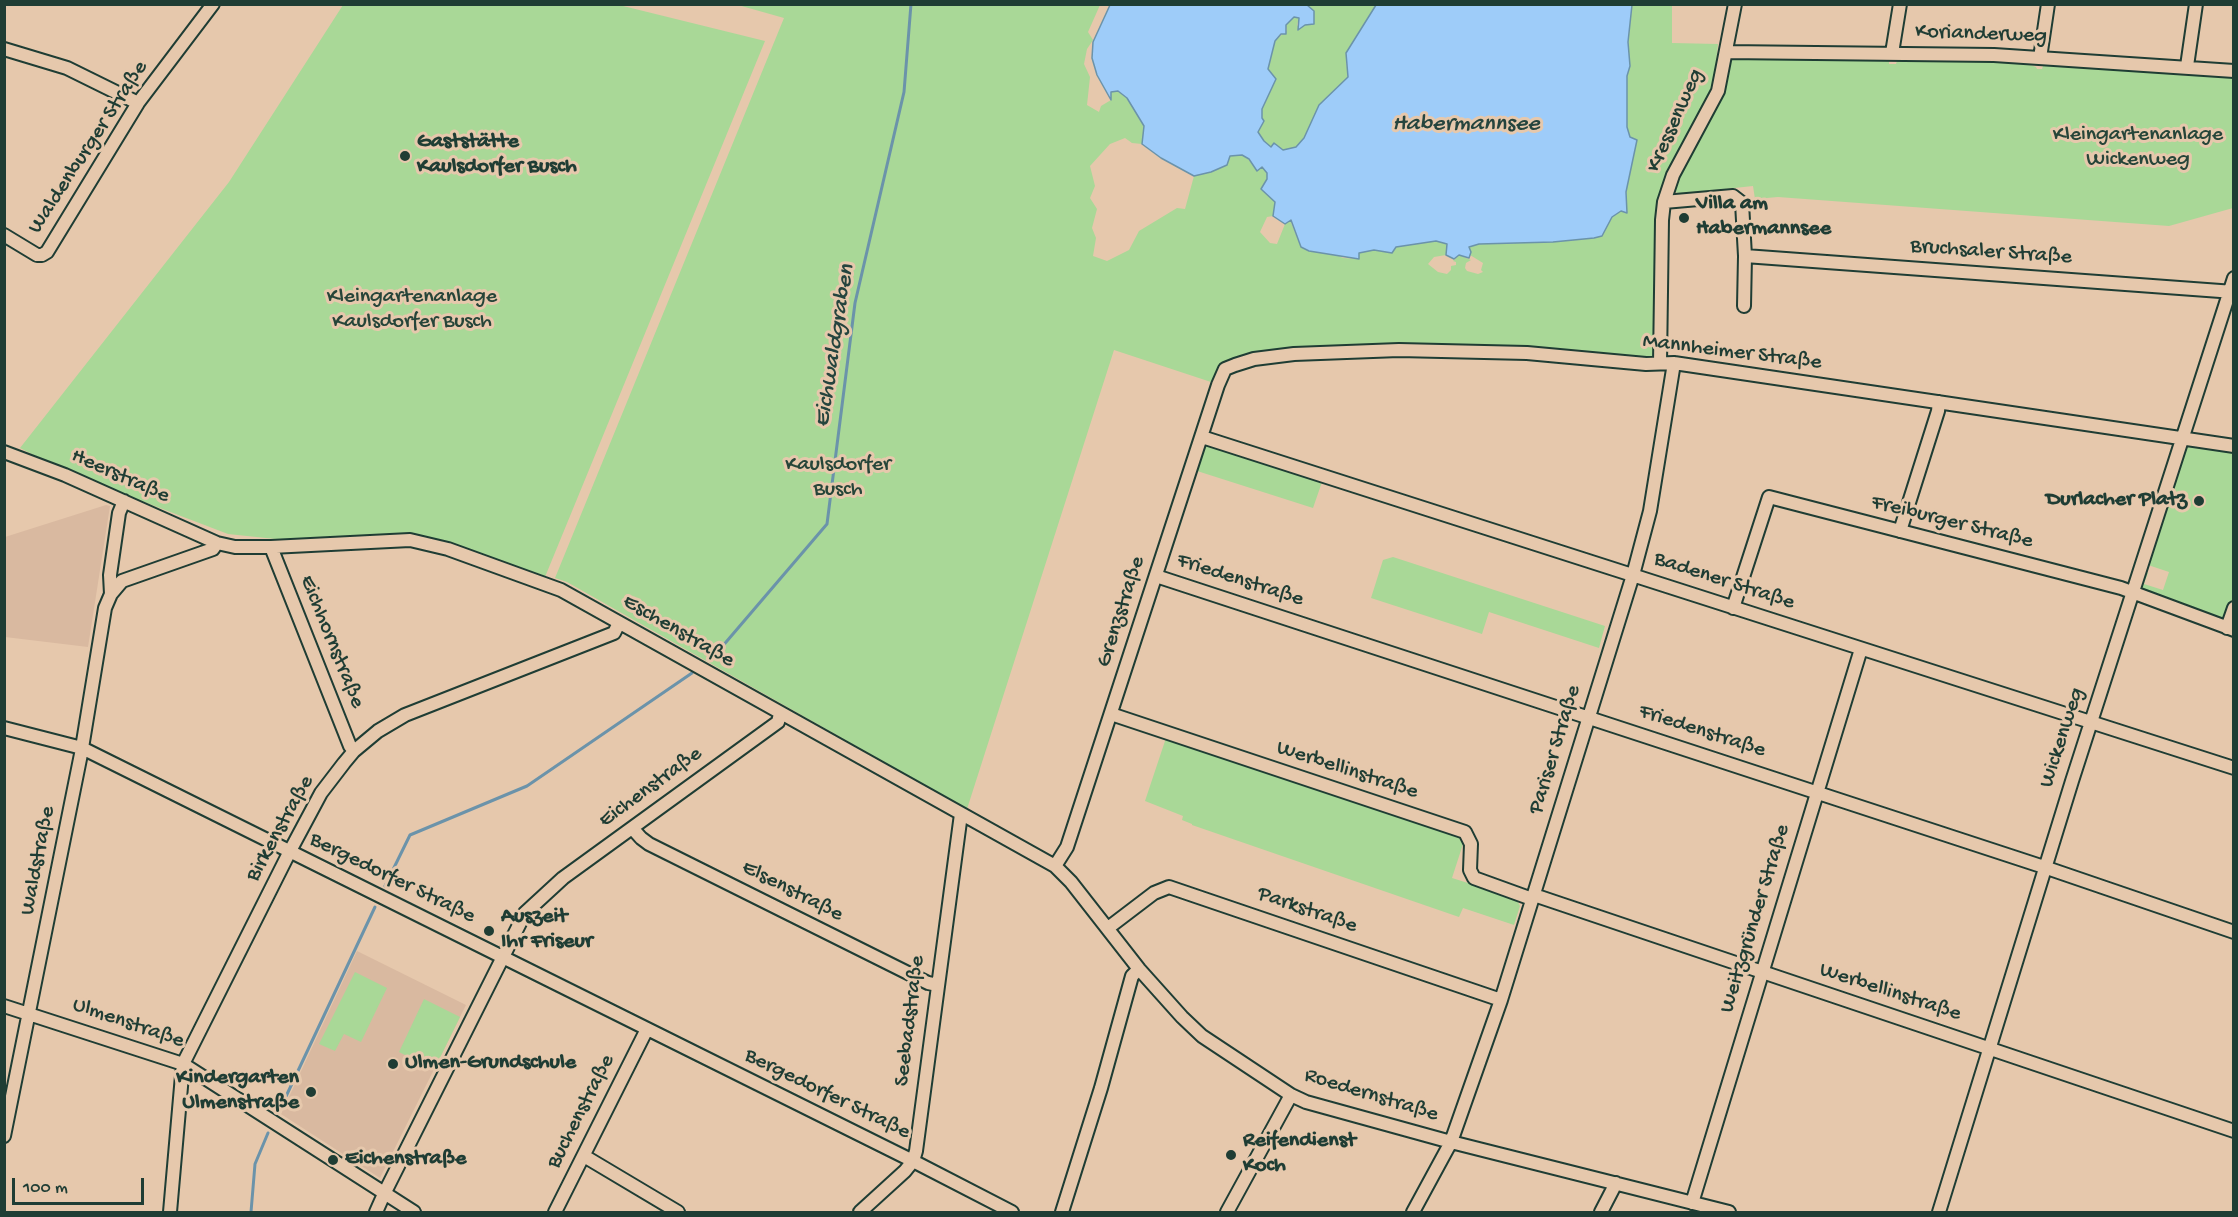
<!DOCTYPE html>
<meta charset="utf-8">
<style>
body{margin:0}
#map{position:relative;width:2238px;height:1217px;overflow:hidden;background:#e6c8ac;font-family:"Gochi Hand",sans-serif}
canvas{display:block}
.frame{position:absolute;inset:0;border:6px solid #1f3d34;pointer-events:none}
.scale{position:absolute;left:12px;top:1178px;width:132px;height:27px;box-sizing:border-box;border:3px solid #1f3d34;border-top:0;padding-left:8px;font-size:18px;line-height:21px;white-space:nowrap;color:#1f3d34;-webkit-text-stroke:4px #e6c8ac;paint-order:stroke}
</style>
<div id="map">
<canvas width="2238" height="1217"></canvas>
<div class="frame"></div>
<div class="scale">100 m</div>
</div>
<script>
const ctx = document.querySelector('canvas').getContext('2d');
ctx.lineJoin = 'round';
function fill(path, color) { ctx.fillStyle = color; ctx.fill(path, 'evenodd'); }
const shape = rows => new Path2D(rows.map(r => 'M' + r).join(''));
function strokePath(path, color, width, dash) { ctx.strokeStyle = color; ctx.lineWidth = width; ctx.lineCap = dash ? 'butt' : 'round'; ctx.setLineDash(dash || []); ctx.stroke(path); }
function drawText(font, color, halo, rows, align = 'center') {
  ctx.font = font + ' "Gochi Hand",sans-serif'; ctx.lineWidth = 6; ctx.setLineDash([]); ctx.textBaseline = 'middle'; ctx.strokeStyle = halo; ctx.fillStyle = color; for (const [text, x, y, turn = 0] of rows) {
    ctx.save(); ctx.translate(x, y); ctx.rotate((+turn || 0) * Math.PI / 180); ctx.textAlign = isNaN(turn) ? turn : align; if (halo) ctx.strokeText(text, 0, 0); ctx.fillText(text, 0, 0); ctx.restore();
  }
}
fill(shape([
 [106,505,110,506,88,647,5,637,5,537],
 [357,951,466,1005,380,1178,281,1114]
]), '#d9b9a0');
fill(shape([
 [343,5,619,5,765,41,545,577,419,535,304,542,228,534,126,495,47,462,20,448,229,182],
 [738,5,1100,5,1088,32,1093,40,1087,49,1084,64,1090,77,1087,105,1099,112,1101,106,1111,100,1111,92,1118,91,1127,98,1145,127,1142,144,1132,143,1125,138,1110,144,1090,166,1095,186,1090,198,1097,209,1092,228,1096,238,1093,256,1107,261,1129,250,1139,231,1177,208,1185,209,1194,176,1211,172,1227,165,1230,156,1242,155,1248,159,1257,170,1262,166,1267,173,1267,179,1261,189,1275,202,1273,216,1267,217,1260,232,1270,243,1277,244,1285,224,1290,220,1301,247,1309,251,1335,254,1343,258,1359,259,1359,253,1375,249,1392,253,1395,247,1436,241,1447,244,1446,255,1434,257,1428,264,1438,272,1447,274,1451,270,1451,266,1456,265,1456,262,1453,261,1459,255,1471,260,1466,263,1465,268,1467,271,1478,274,1483,272,1481,270,1483,263,1470,255,1469,246,1479,244,1553,242,1594,238,1601,236,1612,217,1621,211,1627,213,1626,192,1637,140,1630,137,1627,127,1627,76,1630,66,1628,42,1632,5,1672,5,1672,43,1718,44,1713,91,1659,206,1654,361,1273,352,1240,357,1224,364,1214,383,1114,350,967,809,567,582,555,578,784,18],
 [1307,5,1376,5,1357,36,1346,59,1348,77,1319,105,1304,138,1296,147,1283,150,1274,144,1271,147,1263,141,1258,132,1262,109,1276,79,1268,69,1275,41,1287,30,1286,25,1294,17,1299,17,1297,26,1314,11],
 [1790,56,1889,56,1889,64,1896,64,1897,61,1958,61,1969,57,1994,58,1998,61,2025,63,2036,67,2037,69,2042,69,2044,63,2184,73,2183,75,2186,76,2190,76,2191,73,2233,74,2233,208,2169,226,1778,197,1755,199,1753,186,1679,194,1673,190,1683,165,1722,96,1729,61,1738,58,1783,59],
 [2188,443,2233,451,2234,601,2228,618,2219,621,2136,588,2141,571,2148,573,2144,584,2163,590,2169,572,2148,565,2152,553,2147,552,2181,448],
 [1204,444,1322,482,1313,508,1194,470],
 [1393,557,1605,626,1599,648,1489,612,1482,634,1371,598,1383,560],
 [1166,738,1459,836,1463,844,1452,878,1516,898,1520,906,1514,925,1463,908,1459,917,1192,825,1192,824,1182,820,1183,816,1145,801],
 [355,972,387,988,361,1042,344,1034,335,1051,319,1044],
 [424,999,460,1017,434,1070,399,1052]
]), '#a9d897');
const water = shape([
 [1110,5,1307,5,1314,11,1314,24,1305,25,1298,30,1299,18,1294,17,1286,25,1286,34,1281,34,1275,41,1268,69,1276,79,1262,109,1262,118,1264,121,1258,132,1264,141,1271,147,1274,143,1283,150,1296,147,1304,138,1319,105,1348,77,1346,53,1376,5,1632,5,1628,42,1630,66,1627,76,1627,127,1630,137,1637,140,1626,192,1627,213,1621,211,1612,217,1602,236,1594,238,1553,242,1479,244,1469,247,1471,252,1469,258,1459,255,1454,259,1446,255,1447,244,1436,241,1396,247,1392,253,1374,250,1359,253,1359,259,1309,251,1301,247,1291,220,1285,224,1273,216,1275,202,1261,189,1267,179,1267,173,1262,167,1257,171,1249,159,1242,155,1230,156,1227,165,1211,172,1194,176,1161,158,1142,144,1144,126,1127,98,1118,91,1111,92,1111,100,1097,75,1092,58,1093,42,1110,5]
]);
fill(water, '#9eccf9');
strokePath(water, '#6b93aa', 1.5);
strokePath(shape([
 [715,655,827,524,855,303,904,92,911,4],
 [385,886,410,835,527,786,692,673],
 [281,1107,375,907],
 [251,1212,255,1164,268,1133]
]), '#6b93aa', 3);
const minor = shape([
 [4,49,67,68,138,103],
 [1726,52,1994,55,2234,71],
 [1892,53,1900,4],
 [2040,58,2048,4],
 [2187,66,2196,4],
 [1664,202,1733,196,1742,203,1745,256,1744,306],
 [4,235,37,255,42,255,47,252,138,103,213,4],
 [1745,256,2234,292],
 [1660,363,1662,220,1664,202,1673,175,1718,91,1735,4],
 [1202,437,2234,768],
 [4,452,65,475,217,543,235,547,271,547,410,540,448,549,561,590,1055,866,1071,882,1139,969,1182,1017,1202,1036,1291,1095,1306,1102,1451,1142,1729,1212],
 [1900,531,1938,411,1939,402],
 [271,547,350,746,354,751],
 [1156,576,2044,867,2234,932],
 [111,594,110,575,119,513,124,501],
 [1733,608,1769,497,2121,588,2234,630],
 [2227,628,2234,608],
 [1111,714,1465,832,1471,844,1470,870,1474,878,1532,899],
 [4,728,82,748,913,1161,1012,1212],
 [633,829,641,838,649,844,928,983,938,985],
 [1055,866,1067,847,1218,385,1225,369,1235,365,1254,359,1294,354,1399,350,1527,353,1646,364,1674,363,2234,446],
 [1534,895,2234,1131],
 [1108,928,1154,893,1169,887,1501,1000],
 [4,1006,183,1064,414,1212],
 [4,1136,81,754,105,608,111,594,122,581,213,549,217,543],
 [584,1156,678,1212],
 [1692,1203,1861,649],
 [170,1212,183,1064,290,851,321,793,344,763,354,751,378,731,405,715,614,633,619,623],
 [376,1212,384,1194,525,913,563,878,778,722,780,714],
 [555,1212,647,1029],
 [860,1212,905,1171,913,1161,916,1151,961,814],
 [1062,1212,1101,1088,1132,976,1139,969],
 [1227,1212,1291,1095],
 [1413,1212,1451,1142,1501,1000,1633,575,1650,511,1674,363],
 [1601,1212,1616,1183],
 [1939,1212,2072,781,2234,278]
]);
strokePath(minor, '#1f3d34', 16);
strokePath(minor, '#e6c8ac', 12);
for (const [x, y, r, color] of [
 [405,156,6,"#1f3d34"],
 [1684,218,6,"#1f3d34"],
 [2199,501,6,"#1f3d34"],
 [489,931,6,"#1f3d34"],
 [393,1064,6,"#1f3d34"],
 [311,1092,6,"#1f3d34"],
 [1231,1155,6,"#1f3d34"],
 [333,1160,6,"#1f3d34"]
]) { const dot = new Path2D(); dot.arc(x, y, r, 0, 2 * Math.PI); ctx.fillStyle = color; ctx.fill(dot); strokePath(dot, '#e6c8ac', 2); }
drawText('22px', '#1f3d34', '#e6c8ac', [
 ["Korianderweg",1981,35,2],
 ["Kressenweg",1676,121,-66],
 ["Waldenburger Straße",89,148,-57],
 ["Bruchsaler Straße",1991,253,4],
 ["Mannheimer Straße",1732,353,7],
 ["Heerstraße",120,477,24],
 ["Freiburger Straße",1952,523,14],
 ["Friedenstraße",1240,581,18],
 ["Badener Straße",1724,582,18],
 ["Grenzstraße",1122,612,-72],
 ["Eschenstraße",678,632,30],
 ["Eichhornstraße",331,642,68],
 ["Friedenstraße",1702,732,18],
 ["Wickenweg",2063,738,-72],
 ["Pariser Straße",1556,750,-73],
 ["Werbellinstraße",1347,771,18],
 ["Eichenstraße",651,788,-36],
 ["Birkenstraße",281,829,-61],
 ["Waldstraße",39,861,-79],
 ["Bergedorfer Straße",392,879,26],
 ["Elsenstraße",792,892,27],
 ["Parkstraße",1307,911,19],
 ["Weitzgründer Straße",1756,919,-73],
 ["Werbellinstraße",1890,993,18],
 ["Seebadstraße",911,1021,-83],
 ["Ulmenstraße",128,1024,19],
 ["Bergedorfer Straße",827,1095,26],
 ["Roedernstraße",1371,1096,17],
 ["Buchenstraße",582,1112,-63]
]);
drawText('22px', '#264539', '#e6c8ac', [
 ["Kleingartenanlage",2138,136],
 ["Wickenweg",2138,161],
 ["Kleingartenanlage",412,298],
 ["Kaulsdorfer Busch",412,323],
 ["Kaulsdorfer",838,466],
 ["Busch",838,491]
]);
drawText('bold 22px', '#1f3d34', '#e6c8ac', [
 ["Gaststätte",417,143],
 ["Kaulsdorfer Busch",417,168],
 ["Villa am",1696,205],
 ["Habermannsee",1696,230],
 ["Durlacher Platz",2187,501,"right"],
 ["Auszeit",501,918],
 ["Ihr Friseur",501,943],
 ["Ulmen-Grundschule",405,1064],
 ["Kindergarten",299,1079,"right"],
 ["Ulmenstraße",299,1104,"right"],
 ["Reifendienst",1243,1142],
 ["Koch",1243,1167],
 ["Eichenstraße",345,1160]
], 'left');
drawText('italic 24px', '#25443e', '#e6c8ac', [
 ["Habermannsee",1466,125],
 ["Eichwaldgraben",836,346,-81]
]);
</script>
